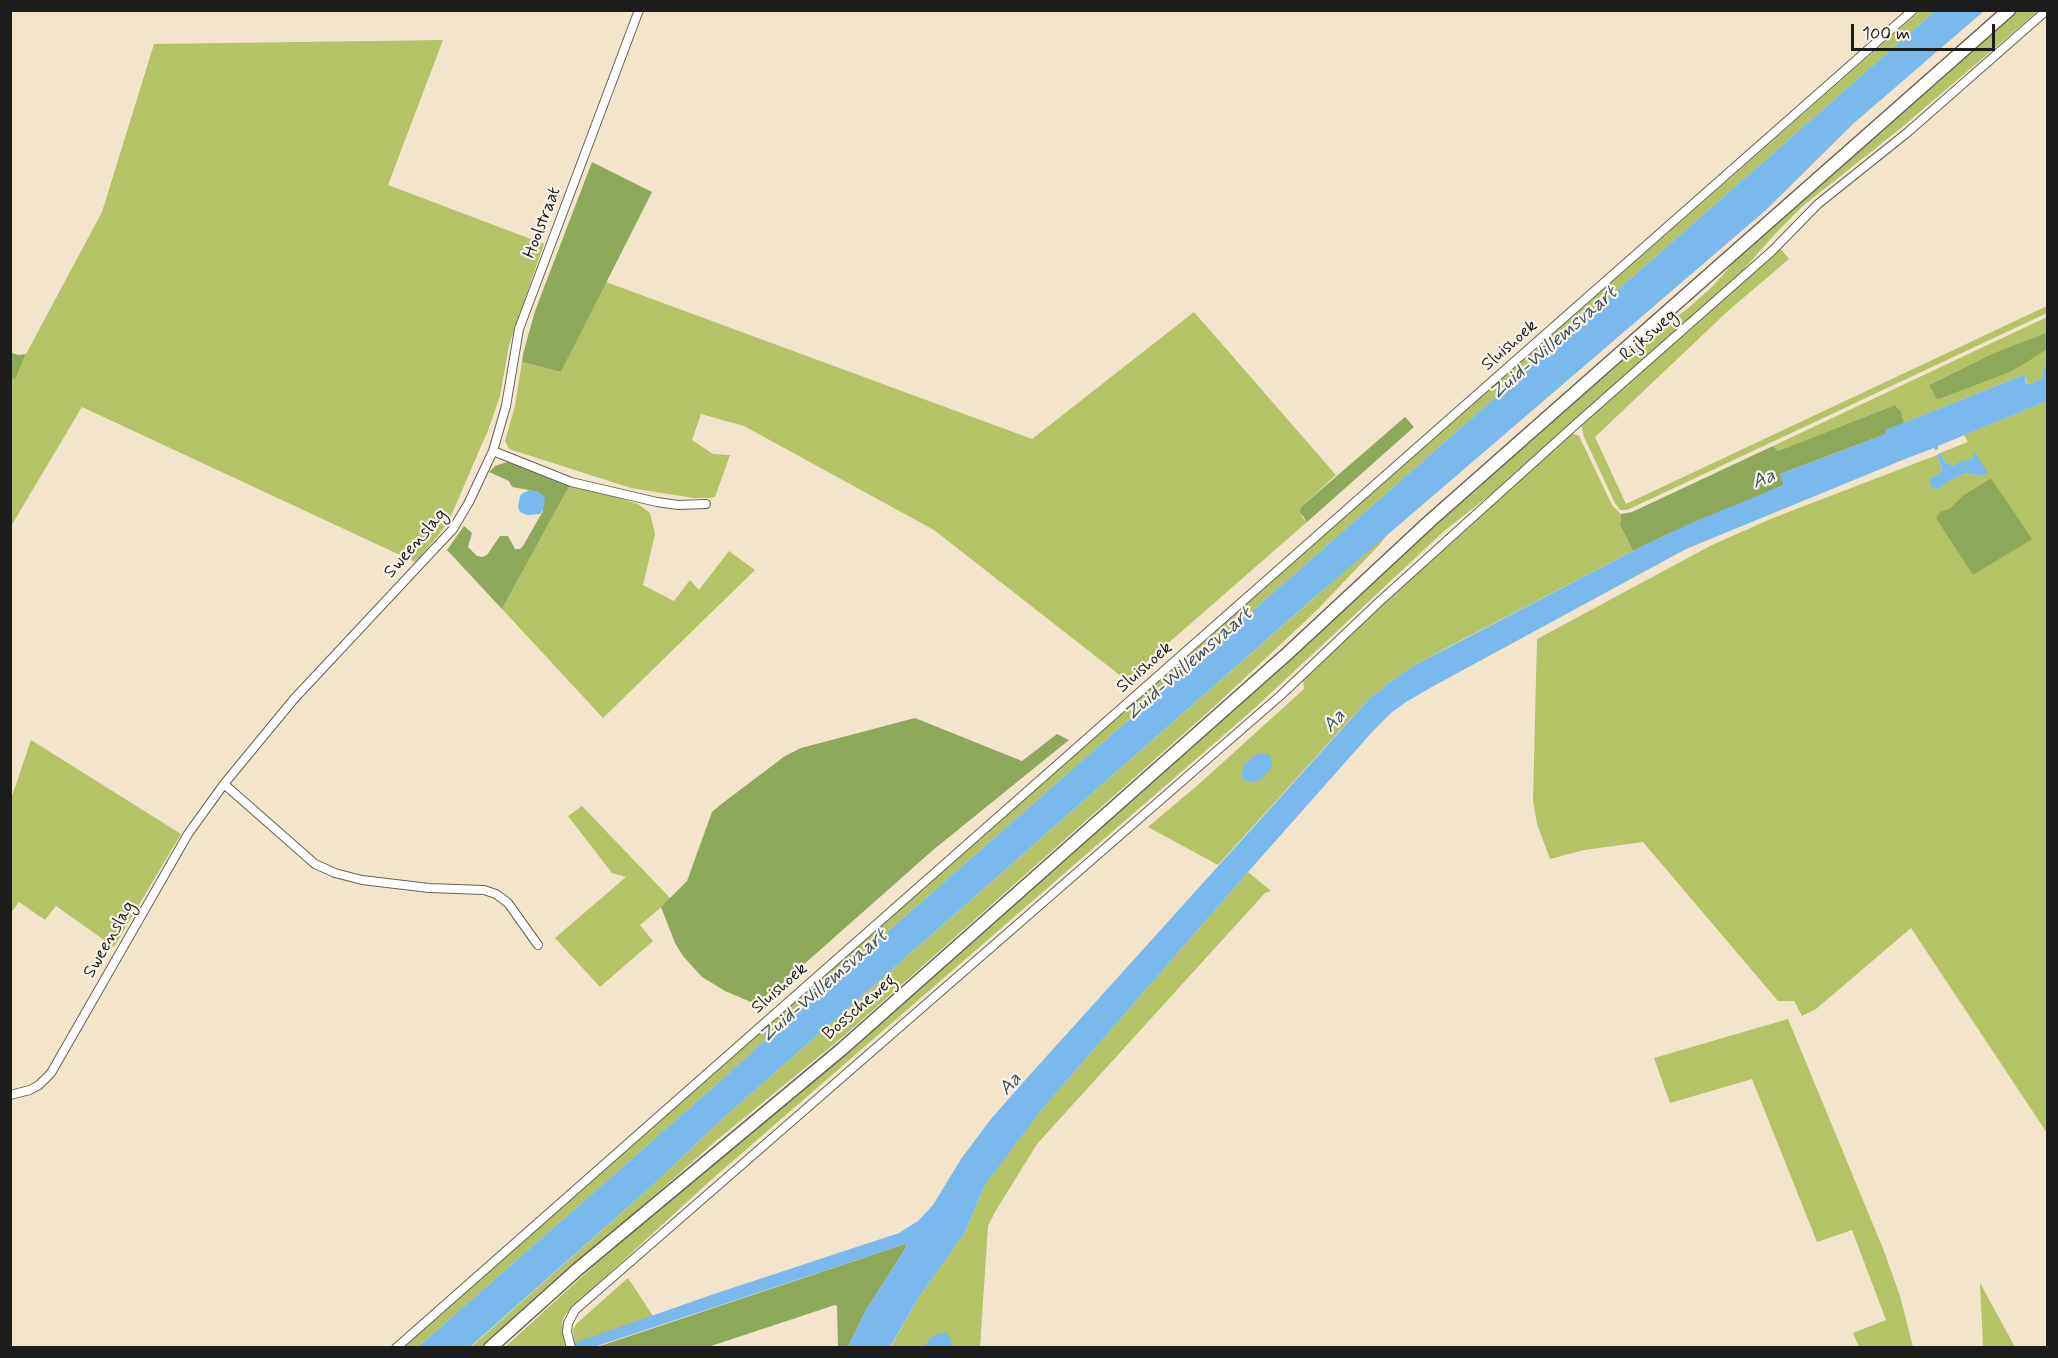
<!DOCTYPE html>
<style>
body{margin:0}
#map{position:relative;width:2058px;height:1358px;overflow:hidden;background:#f2e5cb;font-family:Mynerve,sans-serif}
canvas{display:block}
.frame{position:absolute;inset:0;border:12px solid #1c1c1c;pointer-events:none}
.scale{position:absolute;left:1851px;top:24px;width:144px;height:27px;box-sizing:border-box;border:3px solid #1c1c1c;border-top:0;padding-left:8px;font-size:18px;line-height:21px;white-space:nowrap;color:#1c1c1c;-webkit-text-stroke:4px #f7f3e8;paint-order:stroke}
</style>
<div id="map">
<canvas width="2058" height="1358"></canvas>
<div class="frame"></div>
<div class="scale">100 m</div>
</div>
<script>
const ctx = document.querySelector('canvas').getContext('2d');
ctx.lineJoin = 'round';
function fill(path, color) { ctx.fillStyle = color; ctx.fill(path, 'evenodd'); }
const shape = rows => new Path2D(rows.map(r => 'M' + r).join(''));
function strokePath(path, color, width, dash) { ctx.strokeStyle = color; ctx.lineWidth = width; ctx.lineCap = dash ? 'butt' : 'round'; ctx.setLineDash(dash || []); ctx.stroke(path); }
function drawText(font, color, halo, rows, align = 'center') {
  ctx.font = font + ' Mynerve,sans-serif'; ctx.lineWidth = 4.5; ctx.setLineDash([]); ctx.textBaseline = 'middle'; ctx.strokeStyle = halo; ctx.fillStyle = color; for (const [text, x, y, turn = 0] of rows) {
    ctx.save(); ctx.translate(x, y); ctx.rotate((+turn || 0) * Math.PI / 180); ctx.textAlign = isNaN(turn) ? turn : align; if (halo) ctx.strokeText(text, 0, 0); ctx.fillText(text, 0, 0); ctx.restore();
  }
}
fill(shape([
 [1920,11,1935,11,778,1028,726,1076,418,1347,401,1348],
 [2015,11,2038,11,1901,128,1804,205,1775,234,1729,286,1491,494,1443,532,1256,707,711,1180,578,1302,564,1316,562,1323,567,1347,504,1348,597,1263,714,1161,1577,400,1654,333,1687,309,1713,286,1733,263,1793,205],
 [443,40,388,185,544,244,509,345,500,396,489,428,448,523,421,556,415,562,82,407,11,526,11,377,15,378,26,354,102,212,154,44],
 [1780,248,1789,259,1729,310,1595,437,1626,504,2047,306,2047,313,1627,510,1620,510,1615,503,1584,437,1581,424],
 [606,282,1032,439,1194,312,1336,475,1301,507,1302,517,1307,522,1126,680,934,530,744,426,701,414,692,440,713,454,730,455,715,497,708,498,693,498,631,488,509,449,505,441,515,406,522,362,561,372],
 [2047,317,2047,333,1994,353,1929,385,1937,400,2008,373,2047,348,2047,357,2042,378,2038,381,2029,384,2027,383,2025,375,2016,378,1904,423,1901,411,1895,405,1778,451,1773,446],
 [2047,401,2047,1133,1911,928,1816,1009,1802,1016,1794,1001,1778,1001,1643,842,1584,850,1550,859,1537,824,1533,800,1537,639,1712,545,1773,518,1937,455,1942,469,1941,473,1930,479,1932,488,1939,489,1948,481,1966,473,1979,476,1974,452,1972,460,1953,466,1944,461,1940,453,1968,442,1964,435],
 [1991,478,2003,496,1940,512,1950,508,1962,496],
 [1571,433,1579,436,1612,505,1621,514,1620,525,1633,551,1450,646,1413,666,1389,683,1369,699,1344,726,1218,865,1148,827,1199,784,1304,689,1303,680,1430,553],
 [571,483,638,504,650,513,655,534,643,585,674,601,690,580,699,590,729,551,755,570,603,718,502,609],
 [1388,533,1380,544,1316,611,1217,704,845,1035,717,1140,483,1347,470,1348,654,1184,720,1121],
 [31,740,181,834,114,947,56,906,45,920,19,902,11,913,11,799],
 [582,806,671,899,640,925,653,941,600,987,555,938,626,877,612,873,568,816],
 [1248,872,1271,891,1265,893,1037,1144,995,1212,988,1226,980,1347,953,1347,951,1339,923,1346,923,1347,890,1348,918,1299,965,1232,985,1185,1005,1158,1043,1108],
 [1788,1019,1884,1251,1900,1296,1913,1347,1859,1347,1853,1333,1886,1320,1852,1230,1817,1242,1752,1079,1670,1103,1654,1058],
 [628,1278,653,1316,575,1344,573,1330,576,1324],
 [1980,1283,2015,1347,1983,1347]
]), '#b4c366');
fill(shape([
 [592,162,652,192,561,372,522,362,523,354,535,311],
 [2046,333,2047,333,2047,349,2027,362,2008,373,1937,400,1929,385,1994,353],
 [10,352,18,355,26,354,15,379,11,377],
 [1895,405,1901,411,1904,423,1886,430,1886,434,1780,474,1784,485,1668,534,1633,551,1620,525,1621,514,1632,512,1773,446,1778,451],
 [1405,417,1414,427,1307,522,1300,512,1301,507],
 [507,462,571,483,502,609,447,550,464,526,472,533,468,547,477,556,482,557,487,555,500,536,508,536,515,549,520,549,523,546,543,511,539,492,512,487,509,481,489,472,495,466],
 [1991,478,2032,539,1973,575,1936,518,1940,512,1950,508,1962,496],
 [915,718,1022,761,1057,734,1069,740,933,850,758,1005,725,991,702,977,683,956,675,943,661,907,687,881,712,812,724,802,785,756,801,748],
 [905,1244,907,1246,866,1310,848,1347,838,1347,837,1306,835,1305,708,1347,594,1348]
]), '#8fa95b');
fill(shape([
 [1935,11,1984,11,1854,123,1766,210,1315,597,720,1121,654,1184,470,1347,418,1347,726,1076,778,1028],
 [2047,357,2046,368,2047,401,1938,446,1938,449,1935,450,1934,448,1905,459,1686,549,1430,688,1406,702,1391,713,1373,731,1248,872,1043,1108,985,1185,965,1232,918,1299,890,1347,848,1347,866,1310,907,1246,905,1244,594,1347,568,1348,580,1341,711,1295,899,1233,918,1221,933,1205,961,1159,991,1119,1027,1078,1369,699,1389,683,1413,666,1633,551,1691,523,1784,485,1780,474,1886,434,1886,430,2016,378,2025,375,2026,383,2029,384,2038,381,2042,378],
 [1974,451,1988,473,1979,476,1966,473,1949,481,1939,489,1932,488,1929,479,1941,473,1942,469,1937,455,1940,453,1944,461,1953,466,1961,461,1972,460],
 [530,490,539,492,545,497,544,508,540,514,527,515,520,512,518,507,520,496,523,493],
 [1262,753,1270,755,1272,762,1271,769,1261,779,1254,782,1244,781,1242,775,1243,766,1253,756],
 [945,1332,951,1339,953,1347,923,1347,931,1337]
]), '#79b9ed');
const minor = shape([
 [493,451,571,482,657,502,678,505,706,504],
 [224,784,315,864,335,873,362,880,429,888,484,890,496,894,508,903,538,945],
 [10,1095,30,1090,39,1085,51,1073,188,834,224,784,294,699,453,529,469,502,493,451,506,406,519,329,639,10],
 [396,1348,1913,10],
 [571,1348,567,1332,568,1323,575,1310,1281,695,1379,602,1575,425,1772,251,1818,204,1908,132,2047,10]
]);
const primary = shape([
 [490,1348,578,1269,842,1049,1288,653,1431,520,2009,10]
]);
strokePath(minor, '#676259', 10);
strokePath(primary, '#676259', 15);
strokePath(minor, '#fff', 8);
strokePath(primary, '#fff', 12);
drawText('18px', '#1c1c1c', '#f7f3e8', [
 ["Hoolstraat",543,223,-69],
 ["Rijksweg",1649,336,-41],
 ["Sluishoek",1510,346,-41],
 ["Sweenslag",416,544,-49],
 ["Sluishoek",1145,668,-41],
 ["Sweenslag",110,940,-60],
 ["Sluishoek",780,989,-41],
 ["Bosscheweg",860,1008,-41]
]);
drawText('italic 20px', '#3d5365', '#f7f3e8', [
 ["Zuid-Willemsvaart",1554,344,-41],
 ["Aa",1764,480,-23],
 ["Zuid-Willemsvaart",1189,665,-41],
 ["Aa",1335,722,-48],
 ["Zuid-Willemsvaart",824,987,-41],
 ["Aa",1011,1085,-48]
]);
</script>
